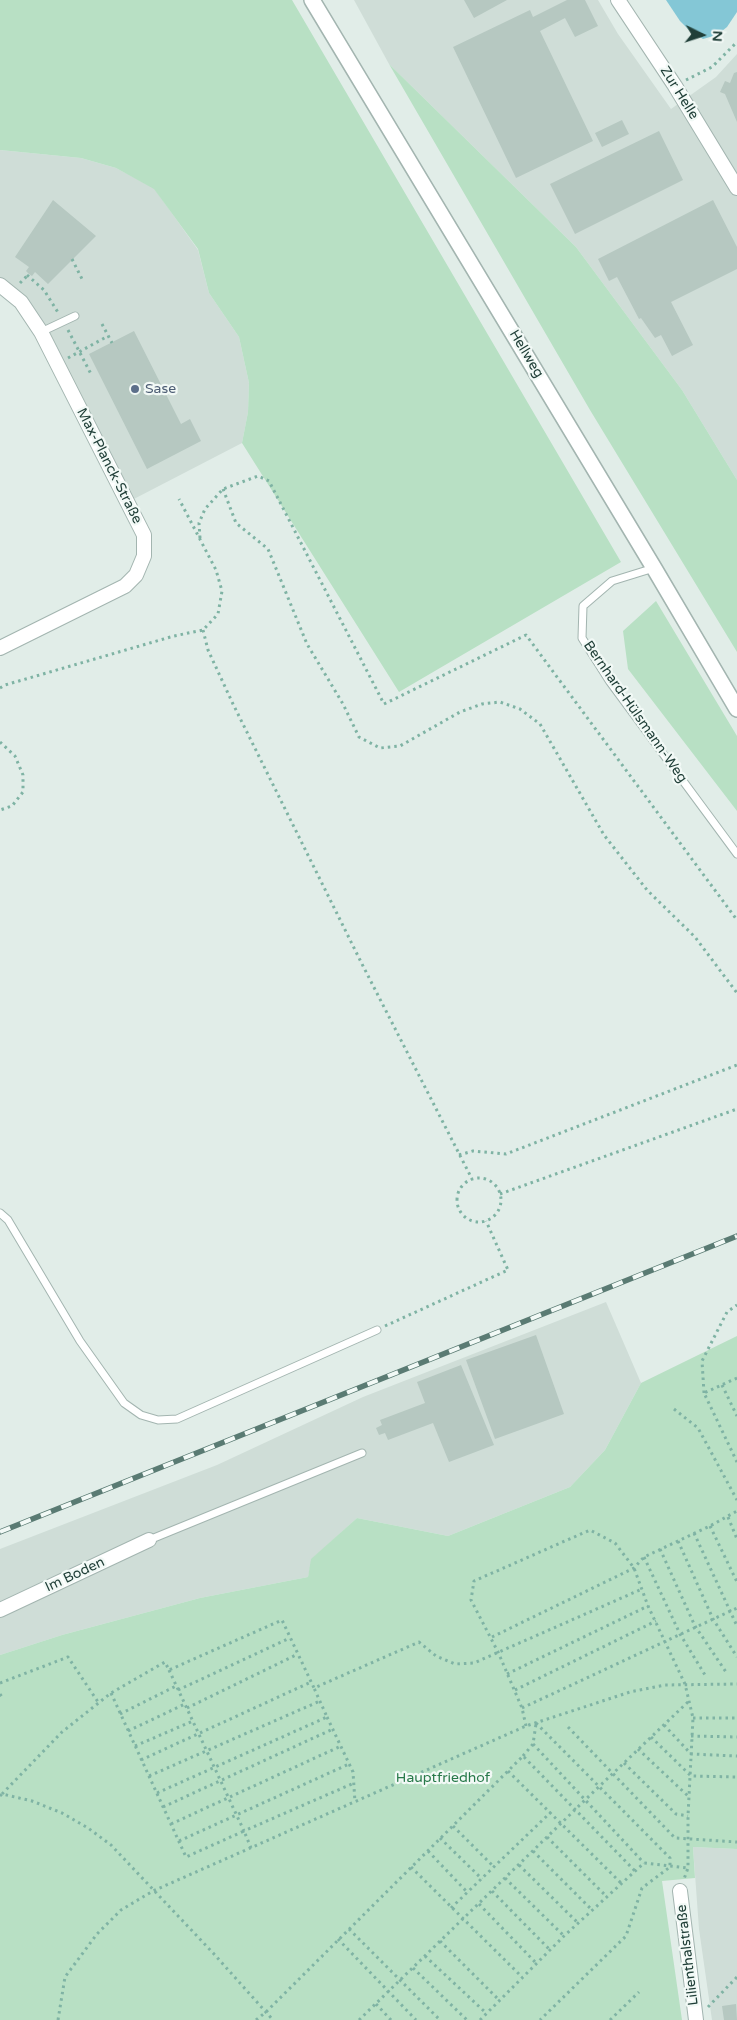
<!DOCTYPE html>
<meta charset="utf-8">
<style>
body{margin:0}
#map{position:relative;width:737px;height:2020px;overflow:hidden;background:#e1ede8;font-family:"Varela Round",sans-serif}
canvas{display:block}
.north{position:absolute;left:677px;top:10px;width:50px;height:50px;-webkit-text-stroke:4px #f2f9f6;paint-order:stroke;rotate:94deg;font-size:14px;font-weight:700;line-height:20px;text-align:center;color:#203f38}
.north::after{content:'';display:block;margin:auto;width:18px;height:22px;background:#203f38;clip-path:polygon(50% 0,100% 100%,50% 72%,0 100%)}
</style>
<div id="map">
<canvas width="737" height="2020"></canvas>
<div class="north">N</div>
</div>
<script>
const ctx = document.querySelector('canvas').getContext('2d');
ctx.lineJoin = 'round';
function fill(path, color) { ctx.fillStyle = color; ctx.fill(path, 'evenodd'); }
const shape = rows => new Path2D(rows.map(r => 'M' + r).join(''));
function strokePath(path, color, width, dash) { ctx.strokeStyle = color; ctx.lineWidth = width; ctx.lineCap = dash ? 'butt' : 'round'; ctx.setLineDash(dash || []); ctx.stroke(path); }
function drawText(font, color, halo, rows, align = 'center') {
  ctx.font = font + ' "Varela Round",sans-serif'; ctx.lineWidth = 4.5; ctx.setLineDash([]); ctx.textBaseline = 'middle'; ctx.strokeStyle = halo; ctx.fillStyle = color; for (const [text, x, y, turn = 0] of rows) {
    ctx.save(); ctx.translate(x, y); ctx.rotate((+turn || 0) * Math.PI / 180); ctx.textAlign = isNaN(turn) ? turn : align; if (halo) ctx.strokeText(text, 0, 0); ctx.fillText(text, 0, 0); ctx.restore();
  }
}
fill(shape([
 [354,0,598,0,618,34,671,109,716,77,737,54,737,480,682,390,576,247,389,64],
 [0,150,81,158,116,168,154,188,198,250,209,293,239,337,249,383,248,412,242,443,130,501,59,366,0,282],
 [606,1302,641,1383,605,1450,570,1487,448,1536,357,1518,312,1559,308,1577,200,1598,62,1635,0,1655,0,1549,217,1465,363,1397],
 [693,1847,737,1849,737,2020,712,2020,699,1929]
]), '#cfddd7');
fill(shape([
 [0,0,292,0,621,562,399,692,242,443,248,412,249,383,239,337,209,293,198,249,154,189,116,168,81,158,0,150],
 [389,64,576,247,682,390,737,480,737,652,590,410],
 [656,601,737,736,737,811,628,669,623,631],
 [737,1336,737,1849,693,1847,695,1878,662,1881,682,2020,0,2020,0,1655,62,1635,200,1598,308,1577,311,1559,357,1518,448,1536,570,1487,605,1450,641,1383]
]), '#b8e0c4');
fill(shape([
 [666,0,737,0,737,12,727,27,717,35,703,39,690,31,680,21]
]), '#84c7d6');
fill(shape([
 [464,0,507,0,474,18],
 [567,0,585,0,598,26,575,37,565,18,540,31,593,141,516,178,453,47,530,10,533,17],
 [737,72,737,122,725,94,720,92,725,81,730,83,734,73],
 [622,120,629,134,602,147,595,133],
 [659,131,683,180,575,234,550,184],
 [53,200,96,236,48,284,35,272,32,276,29,274,26,271,29,267,15,257],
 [713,200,737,247,737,269,671,302,693,345,672,356,661,335,655,338,641,318,639,319,617,277,609,281,598,259],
 [134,331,181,424,190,419,201,441,147,469,89,354],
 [536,1335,564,1414,495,1439,466,1360],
 [461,1365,494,1445,449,1462,433,1423,388,1440,385,1433,379,1435,376,1428,382,1425,380,1420,425,1403,417,1382],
 [736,2004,737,2020,724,2020,722,2006]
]), '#b6c8c1');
const service = shape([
 [41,332,75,316],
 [654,568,612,581,583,606,582,638,610,682,737,854],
 [0,1213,8,1220,80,1341,124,1403,141,1415,158,1420,177,1419,377,1330],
 [149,1540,362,1453]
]);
const minor = shape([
 [618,0,675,86,737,188],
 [0,285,21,302,41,332,144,535,144,556,136,575,125,586,0,648],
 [0,1610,149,1540],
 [680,1891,696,2020]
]);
const tertiary = shape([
 [312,0,654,568,737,709]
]);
strokePath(service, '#a3b5b0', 9);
strokePath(minor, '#a3b5b0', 16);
strokePath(tertiary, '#a3b5b0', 18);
strokePath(shape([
 [686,80,712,67,737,42],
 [72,259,83,281],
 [27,275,44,290,59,314],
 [20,283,29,274],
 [102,324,112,343],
 [68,330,91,374],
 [68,358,108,336],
 [223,489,236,523,268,549,307,644,343,704,359,737,380,748,400,746,460,712,482,704,500,702,520,709,540,724,604,835,647,890,695,937,737,993],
 [200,538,199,523,205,509,223,489,258,476,269,481,384,704,526,635,737,920],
 [203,630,208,650,233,704,362,964,472,1179],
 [0,688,5,685,174,636,203,630,218,614,222,591,216,570,179,499],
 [0,742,15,756,23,775,23,792,12,806,0,810],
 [459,1155,473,1151,506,1154,737,1065],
 '457 1200a22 22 0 1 1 44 0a22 22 0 1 1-44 0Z',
 [500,1194,737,1109],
 [385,1326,508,1270,486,1221],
 [737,1378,704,1393,737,1462],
 [722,1385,737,1416],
 [704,1393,702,1361,727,1312,737,1305],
 [674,1409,698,1428,737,1500],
 [728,1517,737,1539],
 [710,1526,737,1582],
 [694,1533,737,1626],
 [678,1541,713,1619,737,1657],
 [660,1549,695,1626,726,1672],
 [644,1557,680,1634,705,1675],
 [492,1637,634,1568,644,1557,710,1526,737,1511],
 [169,1670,244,1831,354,1783],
 [507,1674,648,1606],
 [0,1683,68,1657,98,1702],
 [178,1690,290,1638],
 [515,1690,656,1621],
 [111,1693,186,1857,244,1831,251,1848],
 [0,1694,2,1697,0,1698],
 [187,1708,298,1654],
 [522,1708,737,1608],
 [120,1714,176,1686],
 [327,1717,353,1772,355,1802],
 [693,1718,737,1718],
 [536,1723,670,1858,670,1867,642,1888,626,1936,540,2020],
 [664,1725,691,1754,737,1756],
 [526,1726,522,1708,498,1652,471,1600,474,1581,590,1530,615,1543,634,1568,648,1606,685,1684,693,1718,688,1816,688,1868,684,1879],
 [568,1727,675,1838,737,1842],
 [128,1731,185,1704],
 [691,1736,737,1737],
 [651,1737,691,1776,737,1777],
 [533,1744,644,1863],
 [135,1746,193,1721],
 [638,1749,688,1796],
 [523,1756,533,1744,536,1724],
 [141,1760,311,1682],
 [624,1763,676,1814,688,1816],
 [508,1771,621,1883],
 [149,1776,320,1701],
 [157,1793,327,1717,314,1688],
 [2,1794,62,1732,111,1693,165,1662,169,1670,282,1620,314,1688,419,1642,436,1656,455,1664,474,1663,642,1589],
 [0,1796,2,1794,32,1801,62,1813,88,1828,111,1845,214,1954,273,2020],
 [163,1807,333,1729],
 [171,1824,341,1746],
 [453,1826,494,1867],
 [547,1837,606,1896],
 [440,1838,482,1879],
 [179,1841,349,1764],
 [428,1851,468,1893],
 [533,1851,592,1910],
 [519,1865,578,1923],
 [411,1867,522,1977],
 [505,1878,564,1936],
 [492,1891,550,1950],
 [479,1904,536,1963],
 [451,1908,551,1812],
 [349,1929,440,2020],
 [338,1939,416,2020],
 [440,1941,499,2000],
 [425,1956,486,2013],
 [413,1968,467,2020],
 [376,2004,391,2020],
 [708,2007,737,1977],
 [58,2020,65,1977,97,1934,121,1910,153,1891,526,1726,630,1692,665,1685,737,1684],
 [256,2020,266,2012,523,1756,635,1871],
 [359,2020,585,1800,689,1701],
 [480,2020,564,1936,644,1863,688,1868],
 [610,2020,639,1992]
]), '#7fb3a4', 3, [2.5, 4]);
strokePath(service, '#fff', 7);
strokePath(minor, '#fff', 14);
strokePath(tertiary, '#fff', 15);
const rail = shape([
 [0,1532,737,1236]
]);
strokePath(rail, '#5a7b73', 5.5);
strokePath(rail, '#f2f9f6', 4, [11]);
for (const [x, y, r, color] of [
 [135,389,5,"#5c6f8a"]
]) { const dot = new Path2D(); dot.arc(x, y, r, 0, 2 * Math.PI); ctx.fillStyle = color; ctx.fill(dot); strokePath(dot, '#f2f9f6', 2); }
drawText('14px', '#203f38', '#f2f9f6', [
 ["Zur Helle",679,93,58],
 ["Hellweg",526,354,59],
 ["Max-Planck-Straße",109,466,63],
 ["Bernhard-Hülsmann-Weg",635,712,55],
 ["Im Boden",75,1575,-25],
 ["Lilienthalstraße",688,1955,-97]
]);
drawText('14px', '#4e5e75', '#f2f9f6', [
 ["Sase",145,389]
], 'left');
drawText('14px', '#277949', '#f2f9f6', [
 ["Hauptfriedhof",443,1778]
]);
</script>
